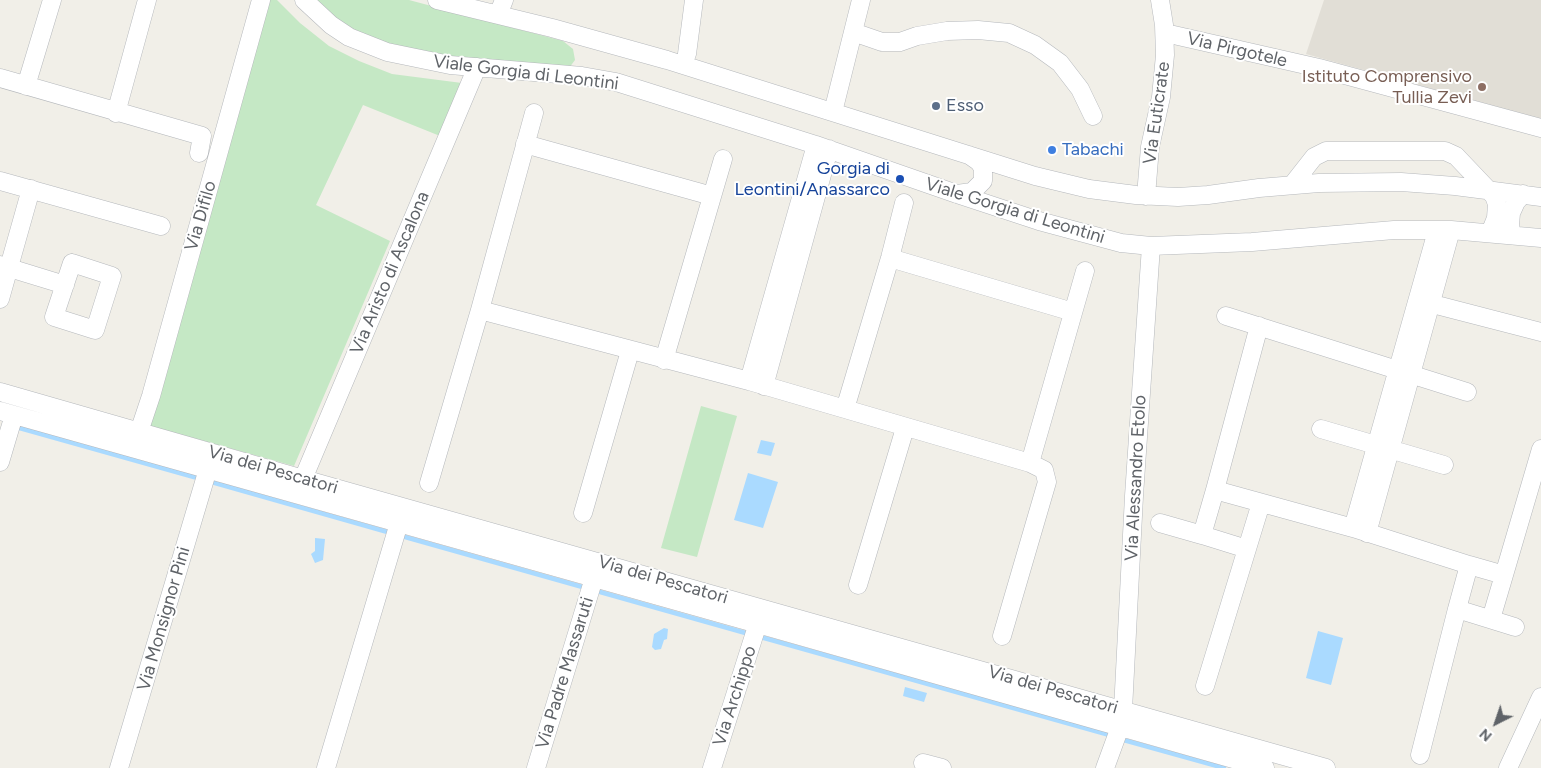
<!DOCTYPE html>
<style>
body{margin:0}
#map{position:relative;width:1541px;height:768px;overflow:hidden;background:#f1efe8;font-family:Figtree,sans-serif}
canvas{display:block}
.north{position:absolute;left:1471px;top:698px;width:50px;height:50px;-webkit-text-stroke:4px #fff;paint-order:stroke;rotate:221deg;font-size:14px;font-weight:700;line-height:20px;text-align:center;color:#5f6368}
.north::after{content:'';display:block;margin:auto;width:18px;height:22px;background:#5f6368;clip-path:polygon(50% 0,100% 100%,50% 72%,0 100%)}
</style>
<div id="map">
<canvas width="1541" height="768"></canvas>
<div class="north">N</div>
</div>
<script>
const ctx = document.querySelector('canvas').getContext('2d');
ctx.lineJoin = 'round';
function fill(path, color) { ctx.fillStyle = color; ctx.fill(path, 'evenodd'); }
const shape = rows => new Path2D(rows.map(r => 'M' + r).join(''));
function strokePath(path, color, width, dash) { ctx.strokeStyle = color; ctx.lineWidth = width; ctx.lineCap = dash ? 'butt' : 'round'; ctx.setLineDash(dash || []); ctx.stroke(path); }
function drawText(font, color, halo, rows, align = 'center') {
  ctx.font = font + ' Figtree,sans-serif'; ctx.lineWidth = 4; ctx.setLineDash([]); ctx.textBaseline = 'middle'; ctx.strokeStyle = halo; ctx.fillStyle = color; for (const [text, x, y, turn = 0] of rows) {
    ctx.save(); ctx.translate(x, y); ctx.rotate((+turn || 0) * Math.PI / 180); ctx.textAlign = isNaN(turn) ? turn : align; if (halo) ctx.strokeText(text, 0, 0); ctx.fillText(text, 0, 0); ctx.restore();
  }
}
fill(shape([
 [1324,0,1541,0,1541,119,1306,54]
]), '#e1ded6');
fill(shape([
 [265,0,277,0,300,23,329,46,359,61,392,74,462,83,440,136,363,105,316,205,390,241,294,466,146,425],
 [308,0,409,0,563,41,573,49,575,60,569,68,467,62,375,45],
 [701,406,737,416,697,557,661,548]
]), '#c5e8c5');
fill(shape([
 [761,440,775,443,771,456,757,453],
 [748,473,778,482,763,528,734,520],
 [315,538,325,539,323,560,315,563,311,554,315,551],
 [664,628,668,629,667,639,664,640,661,649,655,650,652,647,654,634],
 [1318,631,1343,638,1331,685,1306,678],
 [905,687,927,693,924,702,903,696]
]), '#aadaff');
strokePath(shape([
 [16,427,201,479],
 [208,481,391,533],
 [398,535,586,588],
 [593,590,749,634],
 [757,636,1113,736],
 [1120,739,1224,768]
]), '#aadaff', 4.5);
const minor = shape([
 [304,0,331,25,349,37,387,52,450,65,582,76,616,82,816,145,954,193,1039,221,1121,243,1151,246,1252,242,1394,230,1451,230,1541,238],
 [437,0,552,28,667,60,1035,176,1089,189,1136,195,1178,197,1208,195,1259,188,1319,183,1401,182,1455,186,1541,197],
 [498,15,504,0],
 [853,32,882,42,900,42,917,36,947,31,978,30,1009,33,1035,45,1060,63,1080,89,1093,116],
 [1165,33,1319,68,1541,128],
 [687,54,694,0],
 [0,78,202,136,199,153],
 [26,86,52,0],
 [833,112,861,0],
 [116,113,147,0],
 [525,144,712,196],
 [0,181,161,226],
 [1292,185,1314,157,1326,151,1445,151,1456,156,1494,196,1497,204,1496,218,1490,233],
 [957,194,972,192,983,181,983,168,979,162,969,155],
 [1146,196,1150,147,1161,97,1165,55,1164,25,1160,0],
 [1512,235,1510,225,1511,213,1516,202,1523,194],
 [890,258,1073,312],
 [72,263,112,276,95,330,54,317,72,263],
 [0,265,65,285],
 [0,299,31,189],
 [1421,301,1541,332],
 [480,310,749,381,1030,463],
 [1226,316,1467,392],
 [1259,326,1215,490,1353,528,1469,565],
 [664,360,723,159],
 [749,381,816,145],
 [764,386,829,149],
 [0,392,303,479,1326,768],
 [845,409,890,258,904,203],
 [0,411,751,622,1265,768],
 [1321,429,1444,465],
 [139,432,151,396,261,0],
 [0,462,14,415],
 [303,479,477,67],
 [429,483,480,310,534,113],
 [1215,490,1202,535,1247,549],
 [583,513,630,351],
 [1160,523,1202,535],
 [1353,528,1437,231],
 [1367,533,1451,230],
 [1504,575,1541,449],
 [858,585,905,428],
 [1491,619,1504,575,1469,565,1457,609,1515,627],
 [1002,636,1047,482,1044,470,1030,463,1085,271],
 [1205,686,1261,503],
 [1123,710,1134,496,1151,246],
 [1420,755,1457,609],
 [923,763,942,768],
 [119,768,208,469],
 [326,768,399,523],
 [536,768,594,578],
 [712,768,758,623],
 [1105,768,1120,727],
 [1508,768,1541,697]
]);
strokePath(minor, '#b5b8bc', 19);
strokePath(minor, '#fff', 18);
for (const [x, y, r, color] of [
 [1482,87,5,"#8d6e63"],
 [936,106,5,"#5c6f8a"],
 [1052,150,5,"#3f7fe0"],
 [900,179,5,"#1a4fb4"]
]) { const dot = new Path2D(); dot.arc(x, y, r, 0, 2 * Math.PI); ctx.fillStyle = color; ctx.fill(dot); strokePath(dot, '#fff', 2); }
drawText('18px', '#5f6368', '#fff', [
 ["Via Pirgotele",1237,50,13],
 ["Viale Gorgia di Leontini",526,73,7],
 ["Via Euticrate",1157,113,-82],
 ["Viale Gorgia di Leontini",1015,211,17],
 ["Via Difilo",201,216,-74],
 ["Via Aristo di Ascalona",390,273,-67],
 ["Via dei Pescatori",273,470,16],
 ["Via Alessandro Etolo",1136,478,-87],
 ["Via dei Pescatori",663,580,16],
 ["Via Monsignor Pini",164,619,-74],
 ["Via Padre Massaruti",565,673,-73],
 ["Via dei Pescatori",1053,690,16],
 ["Via Archippo",735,696,-72]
]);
drawText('18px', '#785e54', '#fff', [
 ["Istituto Comprensivo",1472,77],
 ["Tullia Zevi",1472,98]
], 'right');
drawText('18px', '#4e5e75', '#fff', [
 ["Esso",946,106]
], 'left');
drawText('18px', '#366cbe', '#fff', [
 ["Tabachi",1062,150]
], 'left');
drawText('18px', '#164399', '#fff', [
 ["Gorgia di",890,169],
 ["Leontini/Anassarco",890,190]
], 'right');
</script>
